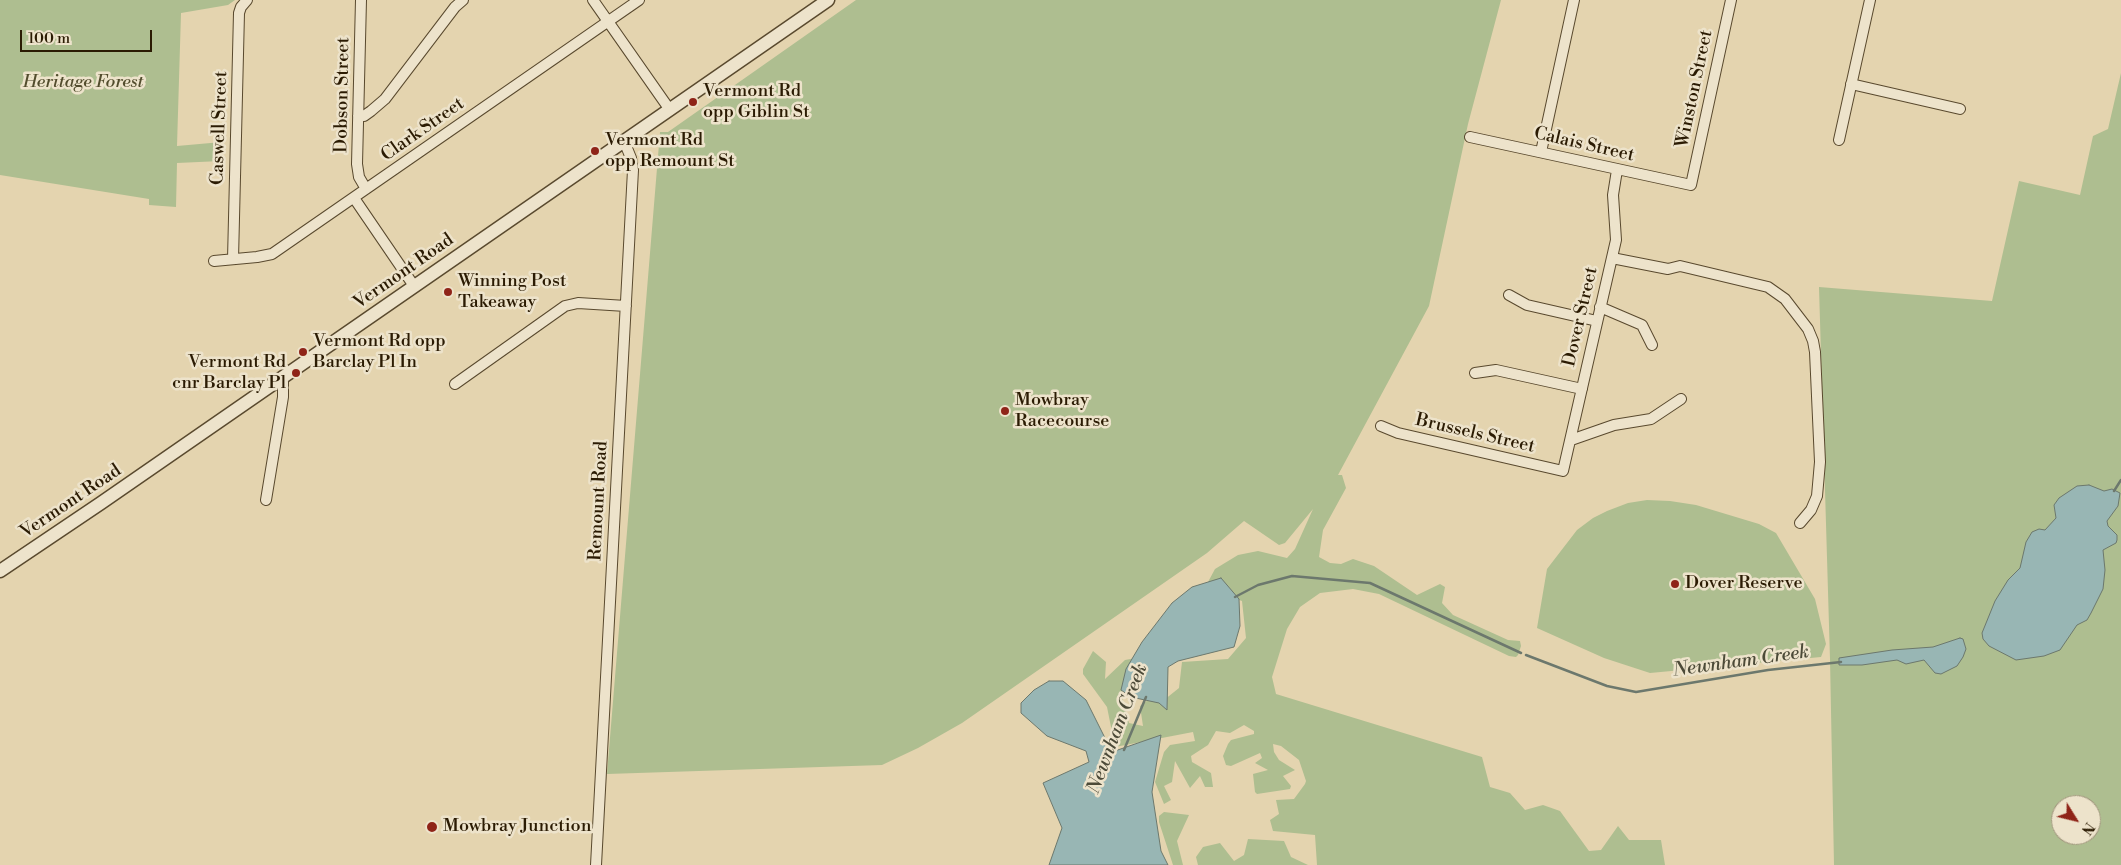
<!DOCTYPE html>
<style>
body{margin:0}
#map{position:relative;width:2121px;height:865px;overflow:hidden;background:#e4d4af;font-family:"Libre Bodoni",serif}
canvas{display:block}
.north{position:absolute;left:2051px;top:795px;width:50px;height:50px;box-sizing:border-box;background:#ede3cb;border:1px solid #9f937b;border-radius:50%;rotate:126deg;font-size:14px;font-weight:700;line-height:20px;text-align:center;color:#2b1b03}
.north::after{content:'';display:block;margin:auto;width:18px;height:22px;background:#8f2418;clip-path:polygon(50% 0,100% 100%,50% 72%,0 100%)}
.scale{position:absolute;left:20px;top:30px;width:132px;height:22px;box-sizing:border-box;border:2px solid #2b1b03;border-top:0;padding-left:6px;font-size:15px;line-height:18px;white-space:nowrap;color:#2b1b03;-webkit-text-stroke:4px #ede3cb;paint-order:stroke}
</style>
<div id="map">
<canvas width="2121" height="865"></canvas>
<div class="north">N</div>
<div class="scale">100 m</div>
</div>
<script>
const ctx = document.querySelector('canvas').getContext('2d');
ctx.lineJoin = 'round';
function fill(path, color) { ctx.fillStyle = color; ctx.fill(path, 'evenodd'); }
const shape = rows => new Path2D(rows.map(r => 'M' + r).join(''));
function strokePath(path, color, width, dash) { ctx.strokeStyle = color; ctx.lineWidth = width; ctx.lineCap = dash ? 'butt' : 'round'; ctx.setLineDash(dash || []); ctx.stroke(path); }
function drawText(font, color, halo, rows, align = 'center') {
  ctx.font = font + ' "Libre Bodoni",serif'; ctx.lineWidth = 5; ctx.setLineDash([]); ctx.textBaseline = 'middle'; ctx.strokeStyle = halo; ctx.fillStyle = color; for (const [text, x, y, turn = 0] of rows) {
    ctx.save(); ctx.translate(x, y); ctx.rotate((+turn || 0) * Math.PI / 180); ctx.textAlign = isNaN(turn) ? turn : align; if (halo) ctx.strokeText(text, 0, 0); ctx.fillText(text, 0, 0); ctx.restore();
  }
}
fill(shape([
 [0,0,235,0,228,5,181,13,177,146,222,142,221,161,177,163,176,207,149,205,149,199,0,175],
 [856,0,1501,0,1468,124,1429,306,1338,475,1342,475,1346,488,1323,530,1319,557,1330,563,1341,564,1353,559,1374,566,1417,595,1440,584,1445,587,1442,603,1453,615,1508,640,1520,641,1521,646,1518,655,1516,657,1509,656,1379,594,1353,589,1320,593,1300,607,1287,629,1272,677,1276,694,1482,757,1490,787,1510,793,1525,810,1543,805,1560,811,1589,851,1601,850,1618,826,1629,840,1661,840,1665,865,1317,865,1315,835,1273,831,1270,820,1279,814,1276,800,1294,799,1305,784,1306,781,1299,760,1281,746,1273,744,1274,752,1279,760,1295,770,1283,776,1291,786,1290,789,1257,794,1255,792,1253,774,1268,770,1255,763,1262,758,1260,753,1231,766,1226,765,1223,756,1228,744,1231,740,1254,734,1254,731,1244,725,1230,733,1216,731,1208,745,1191,756,1192,762,1211,773,1213,787,1205,787,1200,776,1190,788,1175,761,1172,782,1164,786,1171,800,1164,804,1155,782,1164,752,1170,745,1195,741,1193,732,1115,747,1107,707,1083,674,1083,669,1093,651,1106,662,1105,679,1125,660,1136,658,1138,666,1121,694,1129,723,1143,726,1140,706,1152,697,1164,700,1179,688,1182,662,1228,659,1246,638,1242,601,1219,593,1208,582,1215,569,1238,555,1258,551,1287,558,1295,549,1313,509,1285,543,1279,545,1244,521,1207,553,962,723,918,748,882,765,607,774,660,132,668,132],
 [2121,73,2121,865,1834,865,1830,659,1819,287,1992,301,2019,181,2080,195,2093,136,2108,129],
 [2061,805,2091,805,2091,835,2061,835],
 [1647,500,1670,501,1696,505,1759,524,1776,533,1815,599,1826,644,1821,657,1650,673,1604,658,1537,628,1547,569,1577,530,1593,518,1607,511,1628,503],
 [1164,812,1189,815,1177,841,1183,865,1173,865,1159,822,1159,816],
 [1248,839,1284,841,1291,857,1308,865,1198,865,1196,857,1203,847,1220,843,1234,861,1244,855]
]), '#aebe90');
const water = shape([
 [2089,485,2104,491,2112,489,2120,493,2118,506,2107,521,2108,526,2117,535,2117,540,2116,543,2103,550,2105,570,2103,589,2091,613,2087,620,2077,625,2060,650,2044,656,2016,660,1989,646,1983,639,1982,633,1995,601,2008,580,2020,568,2026,542,2032,532,2039,529,2045,530,2056,518,2054,505,2059,498,2077,486,2089,485],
 [1221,578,1239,599,1240,626,1234,647,1178,661,1168,667,1167,710,1159,703,1131,697,1121,690,1126,669,1142,642,1172,603,1192,587,1221,578],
 [1960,638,1963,639,1966,649,1963,657,1957,666,1941,674,1935,673,1924,660,1906,664,1897,660,1862,665,1839,665,1839,658,1892,650,1933,647,1960,638],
 [1049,681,1063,681,1086,700,1112,752,1161,735,1152,792,1161,851,1168,865,1049,865,1062,828,1043,783,1089,762,1086,751,1047,736,1021,713,1021,703,1034,690,1049,681]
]);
fill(water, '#98b6b4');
strokePath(water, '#6c786d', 1);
strokePath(shape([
 [2114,491,2121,480],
 [1235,597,1258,585,1292,576,1370,583,1521,653],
 [1526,655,1607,686,1636,692,1768,670,1841,662],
 [1124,750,1146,697]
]), '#6c786d', 2.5);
const minor = shape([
 [361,0,357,164,359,177,366,189],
 [593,0,670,110],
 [1851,84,1960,109],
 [358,116,364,116,371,111,385,99,455,7,463,0],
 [1470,137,1691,185,1731,0],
 [1839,140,1870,0],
 [1541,152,1574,0],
 [354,198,414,286],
 [1612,258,1668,269,1680,266,1768,287,1785,299,1808,329,1813,341,1815,352,1820,462,1817,496,1811,510,1800,523],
 [233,259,239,13,241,7,247,0],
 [214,261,257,257,272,254,639,0],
 [1509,295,1527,305,1597,321],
 [1600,307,1642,325,1652,345],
 [1475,373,1496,370,1582,389],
 [455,384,565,306,578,303,626,306],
 [1381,426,1398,433,1563,471,1616,240,1613,195,1617,170],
 [1571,440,1614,425,1651,419,1681,399],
 [266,500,283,397,283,382,281,378],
 [596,865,633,170,631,158,624,141]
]);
const tertiary = shape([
 [0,571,101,503,828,0]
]);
strokePath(minor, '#59492e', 12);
strokePath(tertiary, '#59492e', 15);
strokePath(minor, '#ede3cb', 10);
strokePath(tertiary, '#ede3cb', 12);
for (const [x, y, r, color] of [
 [693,102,5,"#8f2418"],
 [595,151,5,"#8f2418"],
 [448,292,5,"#8f2418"],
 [303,352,5,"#8f2418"],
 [296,373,5,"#8f2418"],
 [1005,411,5,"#8f2418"],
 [1675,584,5,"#8f2418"],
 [432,827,6,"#8f2418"]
]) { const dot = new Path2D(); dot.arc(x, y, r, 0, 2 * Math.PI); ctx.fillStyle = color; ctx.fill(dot); strokePath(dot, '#ede3cb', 2); }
drawText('italic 18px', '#524c2d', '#ede3cb', [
 ["Heritage Forest",83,83]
]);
drawText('18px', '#2b1b03', '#ede3cb', [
 ["Winston Street",1695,89,-78],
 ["Dobson Street",343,95,-89],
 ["Caswell Street",220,128,-88],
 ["Clark Street",423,130,-35],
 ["Calais Street",1584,145,13],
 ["Vermont Road",404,272,-35],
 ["Dover Street",1581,317,-77],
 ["Brussels Street",1475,434,13],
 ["Remount Road",599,501,-87],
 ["Vermont Road",71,502,-34]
]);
drawText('18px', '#2b1b03', '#ede3cb', [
 ["Vermont Rd",703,92],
 ["opp Giblin St",703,113],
 ["Vermont Rd",605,141],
 ["opp Remount St",605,162],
 ["Winning Post",458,282],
 ["Takeaway",458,303],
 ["Vermont Rd opp",313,342],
 ["Barclay Pl In",313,363],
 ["Vermont Rd",286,363,"right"],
 ["cnr Barclay Pl",286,384,"right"],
 ["Mowbray",1015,401],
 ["Racecourse",1015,422],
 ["Dover Reserve",1685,584],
 ["Mowbray Junction",443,827]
], 'left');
drawText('italic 19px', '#4c4a38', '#ede3cb', [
 ["Newnham Creek",1741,662,-8],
 ["Newnham Creek",1118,729,-69]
]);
</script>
